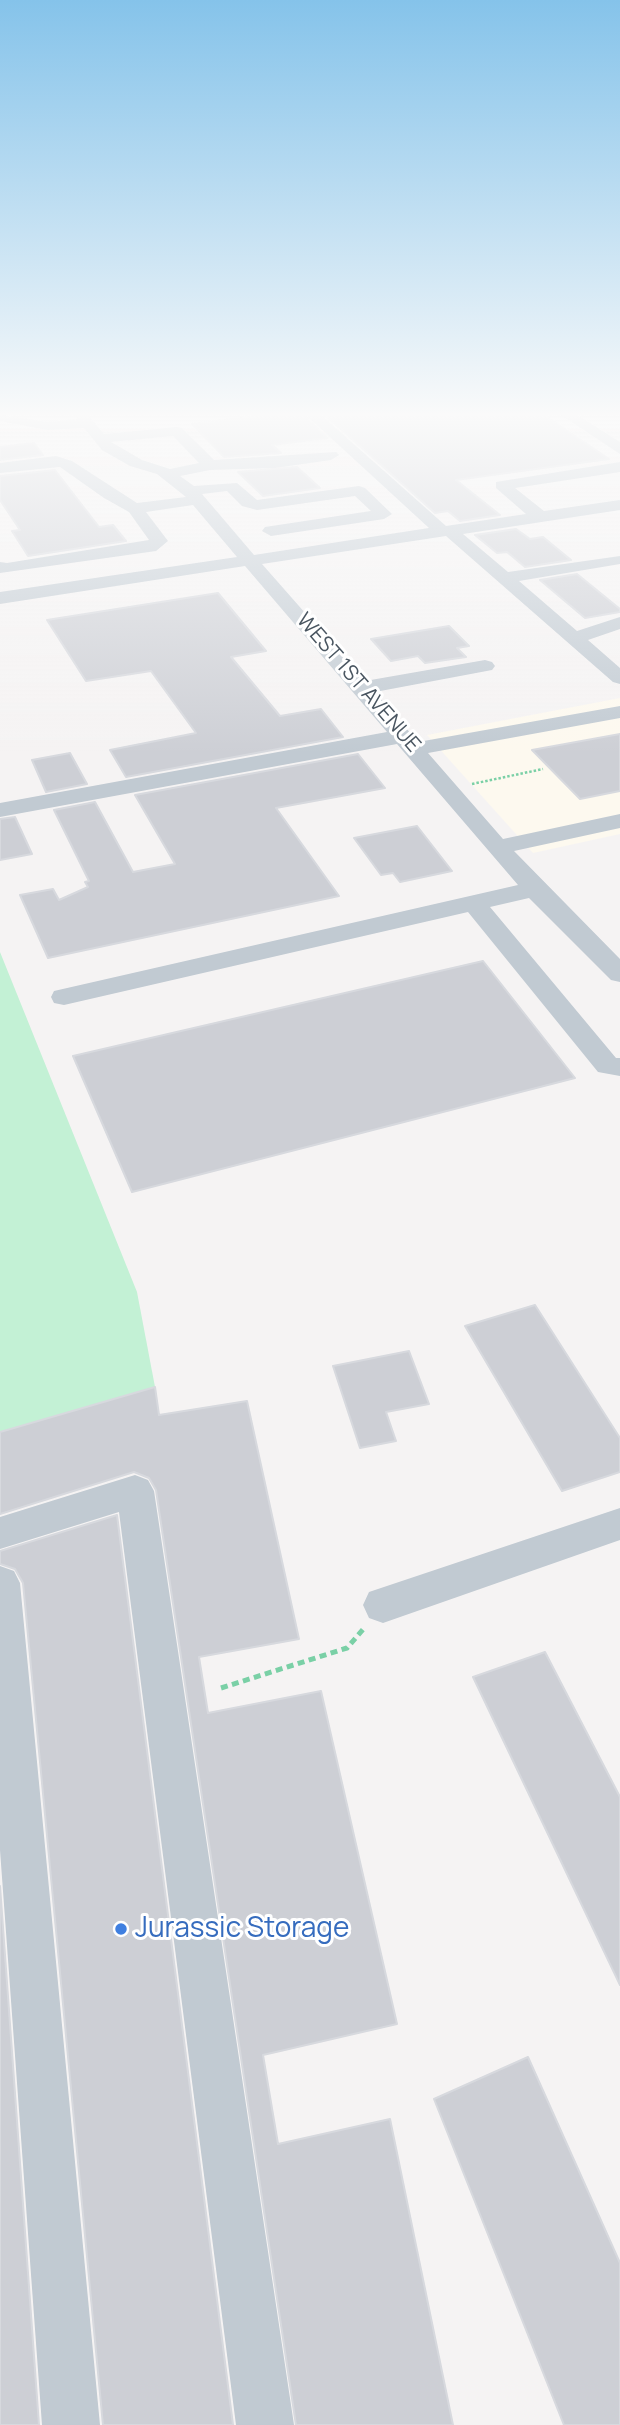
<!DOCTYPE html>
<style>
body{margin:0}
canvas{display:block;background:#f5f3f3}
</style>
<canvas width="620" height="2425"></canvas>
<script>
const ctx = document.querySelector('canvas').getContext('2d');
ctx.lineJoin = 'round';
function fill(path, color) { ctx.fillStyle = color; ctx.fill(path, 'evenodd'); }
const shape = rows => new Path2D(rows.map(r => 'M' + r).join(''));
function strokePath(path, color, width, dash) { ctx.strokeStyle = color; ctx.lineWidth = width; ctx.lineCap = dash ? 'butt' : 'round'; ctx.setLineDash(dash || []); ctx.stroke(path); }
function drawText(font, color, halo, rows, align = 'center') {
  ctx.font = font + ' Manrope,sans-serif'; ctx.lineWidth = 6; ctx.setLineDash([]); ctx.textBaseline = 'middle'; ctx.strokeStyle = halo; ctx.fillStyle = color; for (const [text, x, y, turn = 0] of rows) {
    ctx.save(); ctx.translate(x, y); ctx.rotate((+turn || 0) * Math.PI / 180); ctx.textAlign = isNaN(turn) ? turn : align; if (halo) ctx.strokeText(text, 0, 0); ctx.fillText(text, 0, 0); ctx.restore();
  }
}
fill(shape([
 [620,698,620,834,533,853,427,735]
]), '#fdf9ef');
fill(shape([
 [0,952,137,1292,155,1387,0,1432]
]), '#c3f1d5');
const building = shape([
 [267,415,304,415,327,438,272,445,281,453,224,457,192,424,267,415],
 [325,415,544,415,609,459,456,480,500,515,460,521,448,511,435,513,325,415],
 [34,443,43,455,0,460,0,447,34,443],
 [297,467,320,488,263,496,238,472,297,467],
 [55,470,99,527,113,525,126,541,28,556,12,531,20,530,0,500,0,476,55,470],
 [516,529,530,539,543,537,571,560,525,567,507,552,497,553,475,535,516,529],
 [577,574,620,609,620,612,585,618,540,580,577,574],
 [218,593,266,651,231,657,280,716,321,709,343,737,126,777,110,750,196,733,151,671,86,681,47,620,218,593],
 [449,626,469,646,457,648,466,657,425,663,418,656,391,661,371,639,449,626],
 [620,734,620,791,580,799,532,750,620,734],
 [70,753,87,784,46,792,32,760,70,753],
 [358,754,385,788,276,808,339,896,48,958,20,895,53,889,59,900,88,887,85,882,89,881,54,810,95,802,133,872,175,864,135,795,358,754],
 [15,817,32,854,0,860,0,819,15,817],
 [417,826,452,871,400,882,393,873,381,875,354,838,417,826],
 [483,961,575,1078,132,1192,73,1056,483,961],
 [535,1305,620,1438,620,1472,562,1491,465,1326,535,1305],
 [409,1351,429,1404,386,1412,396,1441,360,1448,333,1366,409,1351],
 [155,1387,159,1415,247,1401,299,1639,199,1657,208,1713,321,1691,397,2024,263,2055,278,2144,390,2119,453,2425,296,2425,156,1490,149,1478,134,1472,0,1514,0,1432,155,1387],
 [117,1515,233,2425,103,2425,23,1583,15,1569,0,1564,0,1551,117,1515],
 [545,1652,620,1797,620,1985,473,1677,545,1652],
 [0,1886,39,2425,0,2425,0,1886],
 [528,2057,620,2263,620,2425,564,2425,434,2099,528,2057]
]);
fill(building, '#cdcfd5');
strokePath(building, '#d7d9de', 2);
strokePath(shape([
 [472,784,543,769]
]), '#7ad0a6', 2.5, [2.5, 2]);
strokePath(shape([
 [221,1688,347,1648,365,1627]
]), '#7ad0a6', 5, [7, 4.5]);
fill(shape([
 [0,415,48,422,77,419,74,415,88,415,104,434,177,427,182,428,214,460,336,452,339,455,331,460,275,468,210,470,180,476,194,486,237,483,257,500,359,486,365,488,392,514,384,519,271,536,262,531,265,527,371,511,355,496,257,510,242,506,227,491,202,494,254,555,429,528,306,415,321,415,446,526,526,514,496,488,496,482,620,462,620,472,515,488,544,511,620,500,620,510,463,534,508,572,620,556,620,564,614,565,519,581,577,631,620,617,620,629,588,640,620,668,620,684,613,682,446,536,262,564,365,681,485,660,492,662,495,666,492,670,375,692,418,742,620,706,620,718,428,753,503,839,620,814,620,828,514,851,620,959,620,982,611,980,529,898,490,907,616,1058,620,1058,620,1076,598,1072,468,912,64,1005,54,1003,51,997,54,991,518,885,397,744,0,817,0,803,387,732,245,566,0,604,0,592,237,557,193,505,146,512,168,541,156,551,0,573,0,562,7,563,149,540,129,512,104,498,60,467,0,473,0,463,56,456,72,461,137,503,186,497,157,474,130,466,102,450,84,428,48,430,0,421,0,415],
 [173,436,199,463,170,469,142,460,111,442,173,436],
 [561,415,577,415,620,442,620,454,561,415],
 [135,1475,148,1480,154,1491,294,2425,236,2425,119,1512,0,1549,0,1517,135,1475],
 [620,1508,620,1540,383,1623,369,1618,363,1605,369,1592,620,1508],
 [0,1566,14,1571,20,1583,100,2425,42,2425,0,1850,0,1566]
]), '#c1cad2');
const sky = ctx.createLinearGradient(0, 0, 0, 754);
sky.addColorStop(0, '#85c3ea');
sky.addColorStop(0.55, '#fafafa');
sky.addColorStop(1, '#fafafa00');
ctx.fillStyle = sky;
ctx.fillRect(0, 0, 620, 754);
for (const [x, y, r, color] of [
 [121,1929,7,"#3f7fe0"]
]) { const dot = new Path2D(); dot.arc(x, y, r, 0, 2 * Math.PI); ctx.fillStyle = color; ctx.fill(dot); strokePath(dot, '#fff', 2.5); }
drawText('21px', '#4a5661', '#fff', [
 ["WEST 1ST AVENUE",358,683,49]
]);
drawText('28px', '#366cbe', '#fff', [
 ["Jurassic Storage",135,1929]
], 'left');
</script>
